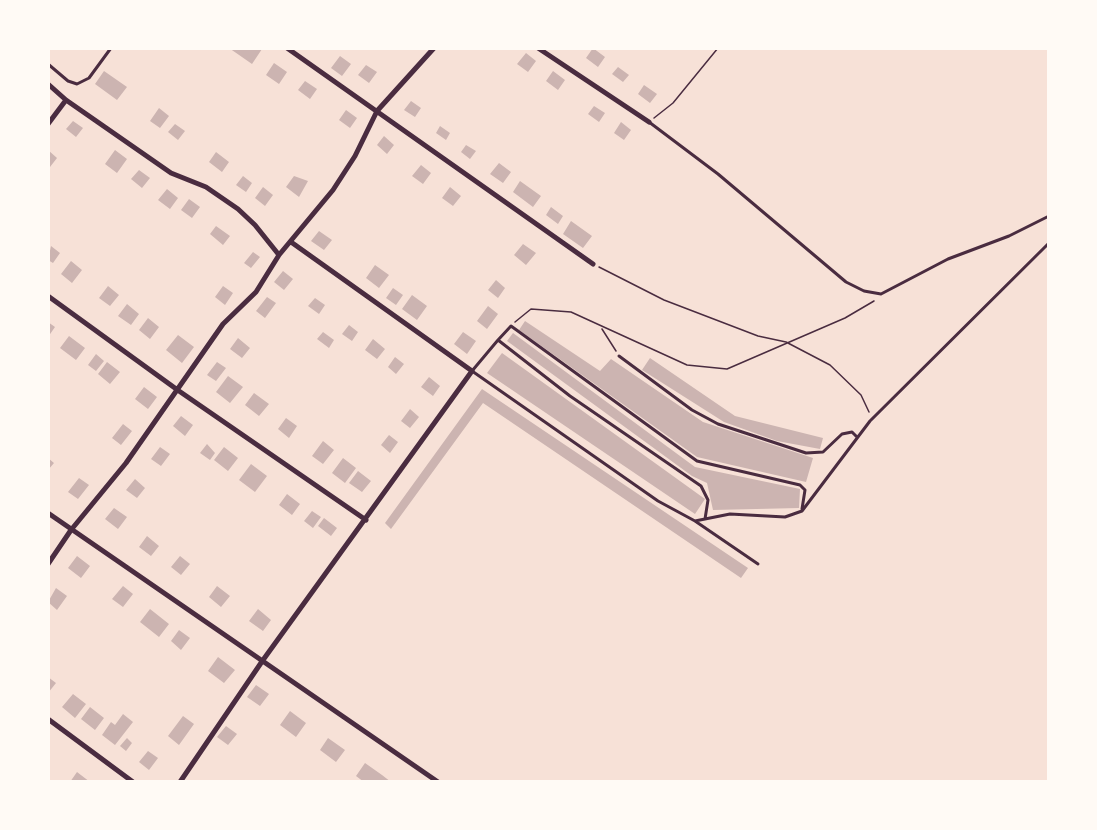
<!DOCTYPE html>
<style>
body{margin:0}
#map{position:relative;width:1097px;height:830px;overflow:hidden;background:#f7e1d7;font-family:Ubuntu,sans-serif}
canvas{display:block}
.frame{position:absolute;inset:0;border:50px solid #fffaf5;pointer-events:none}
</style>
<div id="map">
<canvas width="1097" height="830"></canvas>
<div class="frame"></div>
</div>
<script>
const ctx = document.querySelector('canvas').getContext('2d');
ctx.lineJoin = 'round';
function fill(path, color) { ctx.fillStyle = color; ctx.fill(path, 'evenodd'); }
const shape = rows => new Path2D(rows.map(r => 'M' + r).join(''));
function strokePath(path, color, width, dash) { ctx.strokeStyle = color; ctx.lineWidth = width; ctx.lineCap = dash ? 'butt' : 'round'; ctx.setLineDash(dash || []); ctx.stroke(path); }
fill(shape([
 [229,48,260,48,262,49,252,64],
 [593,48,605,57,598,67,586,58],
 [526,53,536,61,528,72,517,64],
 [340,56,351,64,342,76,331,68],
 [274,63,287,72,279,84,266,75],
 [366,65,377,72,369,83,358,75],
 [618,67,629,75,623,82,612,74],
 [104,71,127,87,117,100,95,84],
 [553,71,565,80,558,90,546,81],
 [305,81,317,89,310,99,298,90],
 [644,85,657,94,650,103,638,94],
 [411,101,421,108,415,117,404,110],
 [594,106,605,113,599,122,588,114],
 [159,108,169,116,160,128,150,121],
 [346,110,357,118,350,128,339,120],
 [73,121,83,128,76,137,66,129],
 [621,122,631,130,624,140,614,133],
 [175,124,185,131,178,140,168,132],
 [440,126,450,133,446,140,436,133],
 [384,136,394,145,387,154,377,145],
 [466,145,476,151,470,159,461,152],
 [48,150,57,158,50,167,48,166],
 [115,150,127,159,117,173,105,164],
 [216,152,229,162,222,172,209,162],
 [499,163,511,172,503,183,490,174],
 [421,165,431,173,423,184,412,176],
 [139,170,150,178,142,188,131,179],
 [243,176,252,183,246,192,236,185],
 [294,176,308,181,299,197,286,187],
 [520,181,541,196,533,207,513,192],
 [263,187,273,195,265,206,255,198],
 [450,187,461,196,453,206,442,198],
 [167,189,178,198,170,209,158,200],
 [189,199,200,207,192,218,181,210],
 [551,207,563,216,558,224,546,215],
 [571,221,592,236,583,248,563,234],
 [216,226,230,236,223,245,210,234],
 [319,231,332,240,324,250,311,241],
 [523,244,536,253,526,265,514,255],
 [51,246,60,253,53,263,48,260],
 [253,252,260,257,251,268,244,263],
 [71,261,82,270,72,283,61,274],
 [375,265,389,275,379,288,366,278],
 [283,271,293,279,284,290,274,282],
 [496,280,505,288,498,298,488,290],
 [108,286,119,295,110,306,99,298],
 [223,286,233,293,225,305,215,297],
 [393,288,403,295,396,305,386,298],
 [412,295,427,306,417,320,402,309],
 [267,297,276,303,265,318,256,311],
 [315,298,325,305,319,314,308,306],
 [127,304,139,314,131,325,118,316],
 [488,306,498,314,487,329,477,321],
 [148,318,159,327,150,339,139,330],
 [525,321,600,371,611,359,703,422,813,458,806,482,697,457,519,330],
 [48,322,55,327,48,337],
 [349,325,358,332,352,341,342,334],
 [323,332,334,340,329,348,317,339],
 [463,332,476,341,467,354,454,344],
 [513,333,695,467,800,489,799,508,713,510,707,483,692,476,507,341],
 [178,335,194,347,182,363,166,350],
 [69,336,85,348,76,360,60,348],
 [238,338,250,348,242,358,230,349],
 [373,339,385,349,377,359,365,350],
 [502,353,705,499,695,514,487,373],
 [96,354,104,361,96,371,88,365],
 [395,357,404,364,396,374,388,367],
 [650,358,735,416,823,438,820,449,777,441,724,422,642,370],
 [107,362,120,372,110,384,98,374],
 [217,362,226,368,216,381,207,375],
 [228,376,243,387,230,403,216,392],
 [429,377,440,386,433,396,421,387],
 [144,387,157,397,148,409,135,399],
 [482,389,748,568,741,578,483,403,391,529,385,523],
 [254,393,269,404,259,416,245,405],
 [410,409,419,417,410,428,401,421],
 [181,416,193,425,185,436,173,426],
 [286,418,297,426,289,438,278,429],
 [123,424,132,431,121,445,112,438],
 [389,435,398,442,390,453,381,445],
 [323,441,334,450,323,464,312,456],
 [207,444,215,453,210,460,200,453],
 [160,447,170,454,161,466,151,459],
 [224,447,238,458,228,471,214,460],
 [48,458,54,463,48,470],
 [343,458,356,468,345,483,332,473],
 [251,464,267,476,255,492,239,480],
 [358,471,371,481,362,492,349,483],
 [79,478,89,485,78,499,68,492],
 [135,479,145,488,137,498,126,490],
 [287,494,300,504,292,515,279,505],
 [114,508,127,517,118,529,105,519],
 [312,511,321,517,313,528,304,521],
 [324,518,337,528,331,536,318,526],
 [147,536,159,546,151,556,139,547],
 [77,556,90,566,81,578,68,568],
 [180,556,190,564,181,575,171,567],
 [123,586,133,594,123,607,112,599],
 [217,586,230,596,221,607,209,597],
 [56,588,67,596,57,610,48,602],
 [150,609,169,624,159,637,140,622],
 [258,609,271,620,263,631,249,621],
 [179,630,190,638,181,650,171,641],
 [218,657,235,670,224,683,208,671],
 [48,677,56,683,48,693],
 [256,685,269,694,260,706,247,697],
 [73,694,86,704,75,718,62,707],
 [90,707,104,718,95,730,81,719],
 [290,711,306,723,296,737,280,725],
 [123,714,133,722,115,745,102,735,111,722,115,725],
 [183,716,194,724,179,745,168,736],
 [226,726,237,734,228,745,217,737],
 [127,738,132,743,126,751,120,746],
 [328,738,345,750,336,762,320,750],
 [148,751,158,758,149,770,139,762],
 [365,763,382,775,391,782,364,782,356,776],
 [77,772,90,782,70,782]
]), '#ccb4b1');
strokePath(shape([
 [654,118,673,103,718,48],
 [599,267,664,300,758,336,786,342,830,365,861,395,869,412],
 [515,322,531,309,571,312,687,365,727,369,845,318,874,301],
 [602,329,616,351]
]), '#4a2c40', 1.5);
strokePath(shape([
 [48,64,68,81,77,84,89,78,111,48],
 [649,122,718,174,846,282,864,291,881,294,948,259,1009,236,1049,216],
 [498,340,511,326,697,461,800,485,805,490,802,509],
 [619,356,692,410,718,424,806,453,823,452,842,434,852,432,857,437],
 [705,519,708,500,701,486,570,396,498,340,472,371,658,501,695,521,730,514,785,517,802,511,870,421,1049,243],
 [695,521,758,564]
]), '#4a2c40', 3);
strokePath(shape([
 [287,48,593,264],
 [538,48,649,122],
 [48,84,66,100,171,173,206,187,238,209,255,225,279,255],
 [48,124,66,100],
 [48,296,179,391,366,520],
 [48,513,438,782],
 [48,564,71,530,126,463,223,324,256,292,279,255,333,190,355,156,377,111,434,48],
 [48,719,133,782],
 [180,782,263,660,472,371,291,242]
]), '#4a2c40', 5);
</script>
